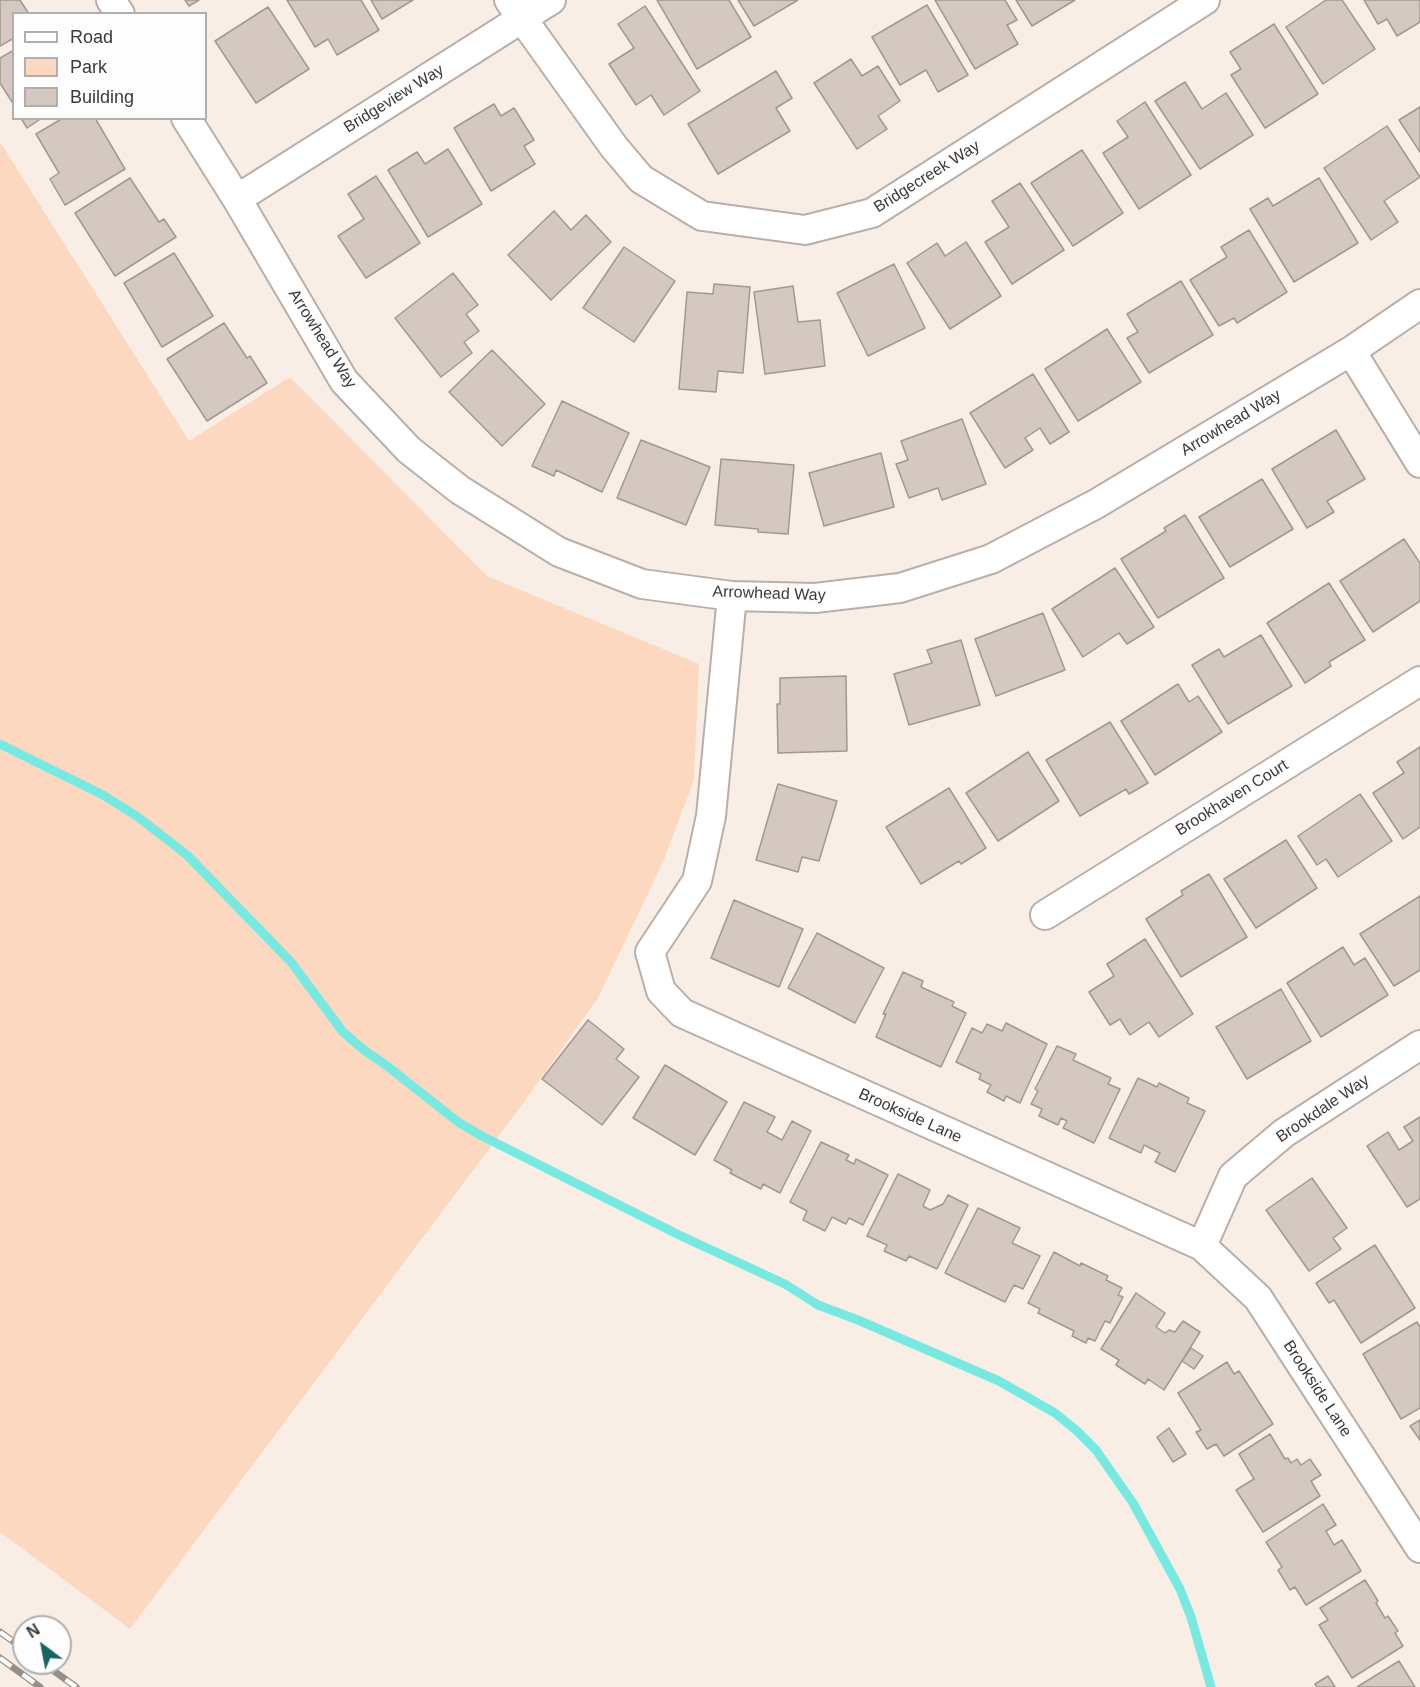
<!DOCTYPE html>
<style>
body{margin:0}
#map{position:relative;width:1420px;height:1687px;overflow:hidden;background:#f9eee6;font-family:Helvetica,sans-serif}
canvas{display:block}
.legend{position:absolute;left:12px;top:12px;width:195px;height:108px;box-sizing:border-box;background:#fdfdfd;border:2px solid #b1afad;margin:0;padding:8px 10px;list-style:none;font-size:18px;color:#3e3936}
.legend li{display:flex;align-items:center;gap:12px;height:30px}
.legend b{width:30px;border:2px solid #b1afad}
.north{position:absolute;left:12px;top:1615px;width:60px;height:60px;box-sizing:border-box;background:#fdfdfd;border:2px solid #b1afad;border-radius:50%;rotate:328deg;font-size:16px;font-weight:700;line-height:24px;text-align:center;color:#3e3936}
.north::after{content:'';display:block;margin:auto;width:21px;height:27px;background:#176561;clip-path:polygon(50% 0,100% 100%,50% 72%,0 100%)}
</style>
<div id="map">
<canvas width="1420" height="1687"></canvas>
<ul class="legend">
<li><b style="height:8px;background:#fff"></b>Road</li>
<li><b style="height:16px;background:#fbd8bf"></b>Park</li>
<li><b style="height:16px;background:#d4c8c1"></b>Building</li>
</ul>
<div class="north">N</div>
</div>
<script>
const ctx = document.querySelector('canvas').getContext('2d');
ctx.lineJoin = 'round';
function fill(path, color) { ctx.fillStyle = color; ctx.fill(path, 'evenodd'); }
const shape = rows => new Path2D(rows.map(r => 'M' + r).join(''));
function strokePath(path, color, width, dash) { ctx.strokeStyle = color; ctx.lineWidth = width; ctx.lineCap = dash ? 'butt' : 'round'; ctx.setLineDash(dash || []); ctx.stroke(path); }
function drawText(font, color, halo, rows, align = 'center') {
  ctx.font = font + ' Helvetica,sans-serif'; ctx.lineWidth = 6; ctx.setLineDash([]); ctx.textBaseline = 'middle'; ctx.strokeStyle = halo; ctx.fillStyle = color; for (const [text, x, y, turn = 0] of rows) {
    ctx.save(); ctx.translate(x, y); ctx.rotate((+turn || 0) * Math.PI / 180); ctx.textAlign = isNaN(turn) ? turn : align; if (halo) ctx.strokeText(text, 0, 0); ctx.fillText(text, 0, 0); ctx.restore();
  }
}
fill(shape([
 [0,142,189,441,290,377,487,576,699,664,694,780,663,862,598,998,524,1102,130,1629,0,1532]
]), '#fbd8bf');
strokePath(shape([
 [0,744,103,795,138,817,187,855,291,962,343,1032,364,1050,386,1065,458,1122,482,1136,679,1235,785,1284,818,1305,858,1320,999,1381,1055,1413,1076,1430,1096,1450,1133,1503,1180,1589,1191,1617,1211,1687]
]), '#77e9e1', 9);
const building = shape([
 [0,0,20,0,29,14,14,14,14,38,0,46,0,0],
 [185,0,199,0,189,6,185,0],
 [287,0,361,0,379,30,337,55,328,39,315,47,287,0],
 [371,0,413,0,382,19,371,0],
 [657,0,729,0,751,37,697,69,657,0],
 [738,0,798,0,754,26,738,0],
 [935,0,1005,0,1017,20,1007,25,1018,44,975,69,935,0],
 [1016,0,1075,0,1032,26,1016,0],
 [1326,0,1342,0,1375,49,1323,84,1286,27,1326,0],
 [1364,0,1420,0,1420,22,1397,36,1387,19,1378,24,1364,0],
 [927,5,968,75,938,92,926,70,900,85,872,37,927,5],
 [645,6,700,91,664,115,651,95,636,105,609,64,634,48,618,24,645,6],
 [268,7,309,69,256,103,215,41,268,7],
 [1274,24,1318,94,1265,128,1231,75,1241,69,1230,52,1274,24],
 [14,50,14,105,0,83,0,58,14,50],
 [851,59,862,76,878,66,900,101,878,116,887,129,857,149,814,83,851,59],
 [776,71,792,98,776,108,790,131,718,174,688,124,776,71],
 [1185,82,1202,109,1226,93,1253,135,1200,169,1155,101,1185,82],
 [1145,102,1191,175,1139,209,1103,153,1128,137,1117,121,1145,102],
 [494,104,501,116,514,108,534,140,524,146,535,164,491,191,454,128,494,104],
 [1420,107,1420,152,1399,120,1420,107],
 [21,118,42,118,27,128,21,118],
 [63,118,95,118,125,169,65,205,50,179,59,173,36,134,63,118],
 [1387,126,1420,177,1384,201,1398,222,1371,240,1324,168,1387,126],
 [448,149,482,204,428,237,388,170,417,152,425,164,448,149],
 [1082,150,1123,213,1073,246,1031,183,1082,150],
 [376,176,420,243,366,278,338,236,364,219,348,194,376,176],
 [130,178,159,222,164,219,176,237,115,276,75,213,130,178],
 [1319,178,1358,243,1294,282,1250,209,1268,198,1273,206,1319,178],
 [1020,183,1064,250,1012,284,985,242,1009,227,992,201,1020,183],
 [554,211,571,230,586,215,611,242,551,300,508,255,554,211],
 [1249,230,1287,292,1237,323,1234,318,1219,326,1190,280,1227,257,1221,247,1249,230],
 [966,242,1001,296,950,329,907,263,937,243,945,256,966,242],
 [624,247,675,281,634,342,583,308,624,247],
 [174,253,213,316,162,347,124,283,174,253],
 [894,264,925,328,868,356,837,293,894,264],
 [453,273,478,305,466,314,479,331,464,342,472,353,441,377,395,318,453,273],
 [1181,281,1213,335,1149,373,1127,338,1138,332,1127,314,1181,281],
 [714,284,750,287,743,373,718,371,716,392,679,389,687,292,713,294,714,284],
 [793,286,798,322,820,320,825,366,765,374,754,292,793,286],
 [224,323,247,358,250,356,267,383,207,421,167,359,224,323],
 [1107,329,1141,382,1078,421,1045,369,1107,329],
 [492,350,545,404,502,446,449,392,492,350],
 [1033,374,1069,432,1050,444,1040,428,1025,438,1033,450,1005,468,970,413,1033,374],
 [562,401,629,433,602,492,556,470,554,476,532,466,562,401],
 [962,419,986,484,942,500,938,488,909,498,896,464,908,460,901,441,962,419],
 [1336,430,1365,479,1327,501,1334,512,1307,528,1272,469,1336,430],
 [641,440,710,467,686,525,617,498,641,440],
 [881,453,894,507,824,526,809,473,881,453],
 [721,459,794,465,788,534,758,532,758,529,715,525,721,459],
 [1262,479,1293,529,1230,567,1199,517,1262,479],
 [1185,515,1224,578,1158,618,1121,559,1166,531,1164,528,1185,515],
 [1404,539,1420,563,1420,601,1373,632,1340,581,1404,539],
 [1115,568,1154,627,1127,644,1119,633,1083,657,1052,609,1115,568],
 [1329,583,1365,640,1329,662,1331,666,1305,683,1267,623,1329,583],
 [1043,613,1065,670,996,696,975,639,1043,613],
 [1261,635,1292,686,1228,724,1192,665,1219,649,1224,657,1261,635],
 [961,640,980,705,909,725,894,674,932,663,927,650,961,640],
 [846,676,847,751,778,753,777,704,780,704,780,678,846,676],
 [1178,684,1189,702,1198,696,1222,732,1155,775,1121,721,1178,684],
 [1110,722,1148,783,1129,794,1126,789,1080,816,1046,760,1110,722],
 [1420,747,1420,827,1403,839,1373,793,1404,773,1397,762,1420,747],
 [1028,752,1059,801,998,841,966,793,1028,752],
 [778,784,837,801,819,861,802,857,798,872,756,860,778,784],
 [949,788,986,848,961,864,959,861,921,884,886,827,949,788],
 [1360,794,1392,841,1338,877,1326,859,1317,865,1298,836,1360,794],
 [1286,840,1317,888,1256,928,1224,879,1286,840],
 [1209,874,1247,937,1181,977,1146,919,1183,895,1181,891,1209,874],
 [1420,896,1420,970,1394,986,1360,934,1420,896],
 [734,900,803,929,779,987,711,958,734,900],
 [817,933,884,968,855,1023,788,988,817,933],
 [1145,939,1193,1014,1159,1037,1149,1022,1130,1035,1120,1019,1110,1025,1089,992,1114,976,1107,964,1145,939],
 [1343,947,1354,965,1365,958,1388,995,1321,1037,1287,983,1343,947],
 [903,972,923,981,921,987,954,1002,952,1006,966,1013,941,1067,876,1037,886,1014,883,1014,903,972],
 [1281,989,1311,1041,1247,1079,1216,1027,1281,989],
 [588,1020,624,1049,616,1059,639,1077,602,1125,542,1079,588,1020],
 [1006,1023,1047,1044,1020,1103,1006,1096,1004,1101,987,1092,991,1085,979,1079,981,1074,956,1062,972,1028,982,1033,987,1024,1002,1031,1006,1023],
 [1057,1046,1076,1054,1073,1060,1111,1078,1108,1084,1120,1089,1094,1143,1063,1128,1067,1121,1061,1118,1058,1125,1039,1116,1042,1109,1031,1104,1038,1091,1035,1089,1057,1046],
 [665,1065,727,1102,695,1155,633,1118,665,1065],
 [1138,1078,1157,1087,1159,1083,1189,1098,1187,1103,1205,1111,1175,1172,1155,1162,1160,1153,1144,1145,1141,1153,1109,1138,1138,1078],
 [744,1102,775,1117,767,1132,782,1140,792,1121,811,1131,780,1193,763,1184,761,1189,730,1173,732,1170,714,1160,744,1102],
 [1420,1117,1420,1199,1407,1207,1367,1146,1388,1132,1399,1150,1413,1141,1404,1127,1420,1117],
 [821,1142,849,1155,846,1160,854,1164,856,1159,888,1175,863,1225,849,1218,846,1224,832,1217,825,1231,803,1220,807,1211,790,1202,821,1142],
 [898,1174,930,1190,923,1206,930,1210,943,1204,948,1195,968,1205,937,1269,909,1256,906,1261,884,1251,887,1245,867,1236,898,1174],
 [1312,1178,1347,1228,1333,1238,1341,1249,1309,1271,1266,1210,1312,1178],
 [978,1208,1020,1228,1012,1243,1040,1256,1023,1289,1014,1285,1005,1302,945,1273,978,1208],
 [1375,1245,1415,1308,1361,1343,1334,1300,1329,1303,1316,1283,1375,1245],
 [1054,1252,1080,1266,1081,1263,1108,1276,1106,1280,1122,1288,1118,1295,1123,1297,1110,1323,1105,1321,1095,1341,1088,1338,1086,1343,1072,1336,1074,1331,1038,1313,1040,1309,1028,1303,1054,1252],
 [1136,1293,1165,1313,1156,1327,1165,1333,1169,1330,1175,1332,1183,1321,1200,1332,1164,1390,1148,1379,1145,1384,1116,1365,1119,1360,1101,1349,1136,1293],
 [1417,1322,1420,1327,1420,1408,1401,1419,1363,1354,1417,1322],
 [1191,1348,1203,1356,1194,1369,1182,1361,1191,1348],
 [1227,1362,1234,1374,1239,1371,1273,1424,1224,1456,1216,1444,1207,1449,1196,1432,1201,1430,1178,1393,1227,1362],
 [1420,1420,1420,1440,1410,1426,1420,1420],
 [1169,1428,1186,1454,1173,1462,1157,1437,1169,1428],
 [1270,1434,1285,1459,1288,1458,1291,1463,1297,1459,1301,1465,1310,1459,1321,1475,1311,1481,1320,1496,1263,1532,1236,1490,1254,1479,1239,1454,1270,1434],
 [1323,1504,1336,1525,1326,1531,1334,1545,1342,1540,1361,1571,1306,1605,1295,1587,1290,1590,1278,1570,1282,1567,1266,1542,1323,1504],
 [1365,1580,1378,1601,1376,1603,1385,1618,1388,1616,1398,1631,1395,1633,1403,1646,1352,1678,1319,1625,1328,1620,1320,1608,1365,1580],
 [1399,1661,1415,1687,1357,1687,1399,1661],
 [1328,1676,1335,1687,1317,1687,1315,1684,1328,1676]
]);
fill(building, '#d4c8c1');
strokePath(building, '#a39890', 1.5);
const minor = shape([
 [111,0,120,14],
 [509,0,614,147,641,179,702,216,805,230,872,213,1205,0],
 [186,118,237,199,344,381,409,450,460,490,559,552,642,584,732,596,815,598,900,588,991,559,1096,504,1351,351,1420,304],
 [237,199,551,0],
 [1351,351,1420,463],
 [732,596,711,816,697,881,650,952,661,991,682,1013,1202,1246,1258,1298,1420,1548],
 [1045,915,1420,681],
 [1202,1246,1233,1176,1284,1133,1420,1045]
]);
strokePath(minor, '#baafa8', 32);
strokePath(minor, '#fff', 28);
const rail = shape([
 [0,1632,24,1649],
 [0,1658,40,1687],
 [43,1663,76,1687]
]);
strokePath(rail, '#968e89', 7);
strokePath(rail, '#fdfdfd', 4.5, [14]);
drawText('16px', '#3e3936', '#fdfdfd', [
 ["Bridgeview Way",394,99,-32],
 ["Bridgecreek Way",927,177,-32],
 ["Arrowhead Way",322,339,58],
 ["Arrowhead Way",1231,423,-31],
 ["Arrowhead Way",769,594,2],
 ["Brookhaven Court",1232,798,-32],
 ["Brookdale Way",1323,1109,-34],
 ["Brookside Lane",910,1116,24],
 ["Brookside Lane",1317,1389,57]
]);
</script>
